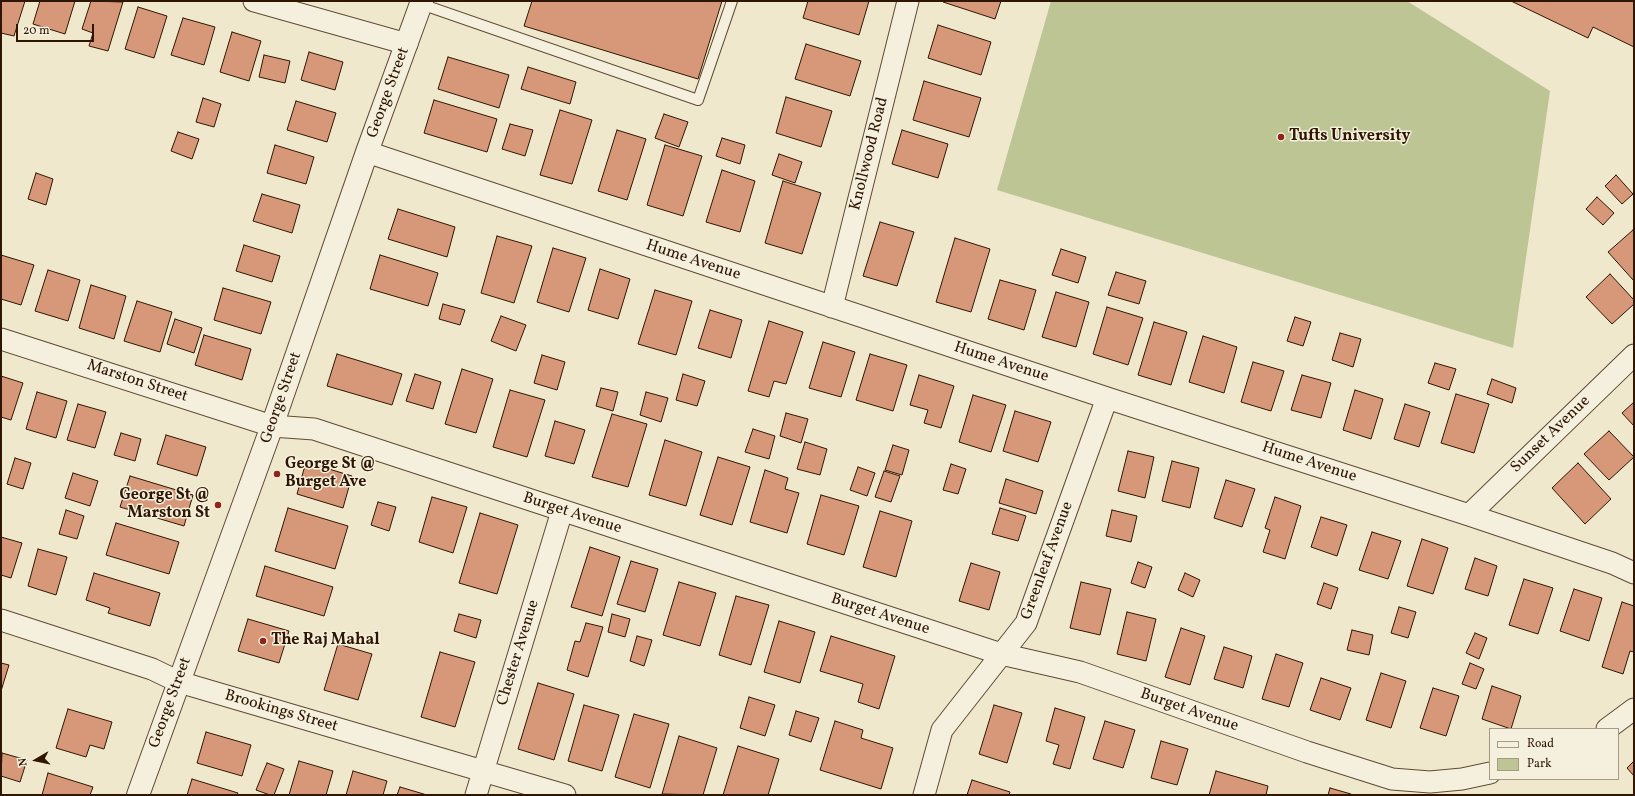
<!DOCTYPE html>
<style>
body{margin:0}
#map{position:relative;width:1635px;height:796px;overflow:hidden;background:#f0e8cc;font-family:Vollkorn,serif}
canvas{display:block}
.frame{position:absolute;inset:0;border:2px solid #2f1601;pointer-events:none}
.legend{position:absolute;left:1489px;top:728px;width:130px;height:52px;box-sizing:border-box;background:#f5f0de;border:1px solid #a69986;margin:0;padding:5px 7px;list-style:none;font-size:12px;color:#2f1601}
.legend li{display:flex;align-items:center;gap:8px;height:20px}
.legend b{width:20px;border:1px solid #a69986}
.north{position:absolute;left:16px;top:740px;width:40px;height:40px;-webkit-text-stroke:3px #f5f0de;paint-order:stroke;rotate:261deg;font-size:11px;font-weight:700;line-height:16px;text-align:center;color:#2f1601}
.north::after{content:'';display:block;margin:auto;width:14px;height:18px;background:#2f1601;clip-path:polygon(50% 0,100% 100%,50% 72%,0 100%)}
.scale{position:absolute;left:16px;top:24px;width:78px;height:18px;box-sizing:border-box;border:2px solid #2f1601;border-top:0;padding-left:5px;font-size:12px;line-height:14px;white-space:nowrap;color:#2f1601;-webkit-text-stroke:3px #f5f0de;paint-order:stroke}
</style>
<div id="map">
<canvas width="1635" height="796"></canvas>
<div class="frame"></div>
<ul class="legend">
<li><b style="height:5px;background:#f5f0de"></b>Road</li>
<li><b style="height:11px;background:#bdc595"></b>Park</li>
</ul>
<div class="north">N</div>
<div class="scale">20 m</div>
</div>
<script>
const ctx = document.querySelector('canvas').getContext('2d');
ctx.lineJoin = 'round';
function fill(path, color) { ctx.fillStyle = color; ctx.fill(path, 'evenodd'); }
const shape = rows => new Path2D(rows.map(r => 'M' + r).join(''));
function strokePath(path, color, width, dash) { ctx.strokeStyle = color; ctx.lineWidth = width; ctx.lineCap = dash ? 'butt' : 'round'; ctx.setLineDash(dash || []); ctx.stroke(path); }
function drawText(font, color, halo, rows, align = 'center') {
  ctx.font = font + ' Vollkorn,serif'; ctx.lineWidth = 3; ctx.setLineDash([]); ctx.textBaseline = 'middle'; ctx.strokeStyle = halo; ctx.fillStyle = color; for (const [text, x, y, turn = 0] of rows) {
    ctx.save(); ctx.translate(x, y); ctx.rotate((+turn || 0) * Math.PI / 180); ctx.textAlign = isNaN(turn) ? turn : align; if (halo) ctx.strokeText(text, 0, 0); ctx.fillText(text, 0, 0); ctx.restore();
  }
}
fill(shape([
 [1051,1,1407,1,1550,91,1513,348,997,190]
]), '#bdc595');
const building = shape([
 [1,1,25,1,14,36,1,33,1,1],
 [40,1,75,1,65,34,33,24,40,1],
 [91,1,123,2,108,51,89,46,93,33,82,29,91,1],
 [532,1,722,1,698,79,524,26,532,1],
 [808,1,869,1,859,35,803,18,808,1],
 [943,1,1001,1,995,19,943,2,943,1],
 [1511,1,1634,1,1634,47,1593,27,1588,38,1511,1],
 [138,7,167,16,154,58,125,49,138,7],
 [183,18,215,27,204,65,171,55,183,18],
 [938,25,991,42,981,75,928,58,938,25],
 [232,32,261,41,249,81,220,72,232,32],
 [806,44,861,61,850,96,795,79,806,44],
 [309,52,343,62,335,90,301,80,309,52],
 [264,55,290,61,285,83,259,77,264,55],
 [448,57,509,75,499,108,438,89,448,57],
 [528,67,576,82,570,104,521,89,528,67],
 [924,81,981,98,969,137,913,120,924,81],
 [786,97,832,111,821,147,776,133,786,97],
 [203,98,221,104,214,127,196,122,203,98],
 [434,100,497,119,487,152,424,133,434,100],
 [296,101,336,113,327,142,287,130,296,101],
 [560,110,592,120,572,184,540,175,560,110],
 [664,114,688,122,679,147,655,138,664,114],
 [510,124,533,130,525,156,502,149,510,124],
 [617,130,646,139,627,200,598,191,617,130],
 [902,130,948,144,938,178,892,164,902,130],
 [178,132,199,139,192,159,171,151,178,132],
 [722,138,745,145,740,164,716,156,722,138],
 [275,145,314,157,306,184,267,173,275,145],
 [665,145,702,156,683,216,647,205,665,145],
 [779,154,802,162,795,183,772,175,779,154],
 [722,170,755,181,740,232,706,222,722,170],
 [36,173,53,179,46,205,28,199,36,173],
 [1616,175,1633,194,1622,204,1605,186,1616,175],
 [783,181,821,193,802,254,765,243,783,181],
 [262,194,300,205,292,233,253,221,262,194],
 [1597,197,1614,213,1603,225,1586,209,1597,197],
 [398,209,455,227,447,257,388,239,398,209],
 [880,222,914,232,897,286,863,276,880,222],
 [1633,230,1634,231,1634,281,1608,252,1633,230],
 [497,236,532,246,514,303,481,293,497,236],
 [955,238,990,249,971,312,936,302,955,238],
 [244,245,280,256,272,282,236,271,244,245],
 [553,248,586,258,569,312,537,302,553,248],
 [1061,249,1086,257,1078,283,1052,275,1061,249],
 [1,255,34,265,21,305,1,299,1,255],
 [380,255,438,273,428,306,370,289,380,255],
 [600,269,630,279,618,319,588,310,600,269],
 [48,270,80,280,68,321,35,311,48,270],
 [1116,272,1146,281,1139,304,1108,295,1116,272],
 [1610,274,1634,300,1634,304,1612,324,1586,297,1610,274],
 [1000,280,1036,290,1024,330,988,319,1000,280],
 [91,285,126,296,114,339,79,328,91,285],
 [223,288,271,302,261,334,214,320,223,288],
 [655,290,692,301,676,355,638,344,655,290],
 [1056,292,1089,302,1076,347,1042,337,1056,292],
 [137,301,172,312,160,352,124,341,137,301],
 [443,304,465,310,460,325,439,319,443,304],
 [1107,307,1143,318,1128,365,1093,354,1107,307],
 [710,310,742,320,731,358,698,348,710,310],
 [501,316,526,325,516,351,491,341,501,316],
 [1295,317,1311,322,1303,346,1287,341,1295,317],
 [175,319,202,328,194,353,167,344,175,319],
 [769,321,803,332,786,384,774,381,769,397,748,391,769,321],
 [1154,322,1187,332,1171,385,1138,375,1154,322],
 [1340,333,1361,339,1353,367,1332,360,1340,333],
 [204,335,251,349,242,380,195,365,204,335],
 [1203,336,1237,347,1224,393,1189,382,1203,336],
 [823,342,855,352,841,397,809,388,823,342],
 [337,354,402,374,392,405,327,386,337,354],
 [870,354,907,365,893,411,856,400,870,354],
 [542,355,565,362,557,390,534,383,542,355],
 [1253,362,1284,371,1271,411,1241,402,1253,362],
 [1435,363,1456,369,1449,390,1428,383,1435,363],
 [462,369,493,379,476,433,445,424,462,369],
 [415,374,441,382,433,409,406,401,415,374],
 [683,374,705,381,697,406,676,400,683,374],
 [919,375,954,386,941,428,924,423,928,410,910,405,919,375],
 [1302,375,1331,383,1321,418,1291,410,1302,375],
 [1,376,23,383,11,420,1,417,1,376],
 [1492,379,1516,388,1512,403,1487,394,1492,379],
 [601,388,618,392,613,411,596,406,601,388],
 [510,390,545,400,527,457,493,447,510,390],
 [1355,390,1383,399,1371,439,1343,430,1355,390],
 [37,392,67,401,56,438,26,429,37,392],
 [646,392,668,398,661,422,640,415,646,392],
 [1456,394,1489,404,1474,453,1441,443,1456,394],
 [973,395,1006,405,991,452,959,442,973,395],
 [1634,402,1634,426,1622,413,1634,402],
 [78,404,106,412,95,448,67,440,78,404],
 [1405,404,1430,412,1419,447,1394,439,1405,404],
 [1015,411,1051,422,1038,462,1003,451,1015,411],
 [786,413,808,419,801,443,780,436,786,413],
 [612,414,647,424,628,487,592,477,612,414],
 [555,421,585,430,574,464,545,456,555,421],
 [753,429,775,436,769,459,745,452,753,429],
 [1609,431,1634,457,1609,480,1584,454,1609,431],
 [121,433,141,439,135,461,114,455,121,433],
 [166,435,206,447,197,476,157,464,166,435],
 [665,440,702,452,686,506,649,495,665,440],
 [805,442,827,449,820,475,797,469,805,442],
 [893,445,909,450,902,475,885,470,893,445],
 [1128,451,1154,457,1145,498,1118,491,1128,451],
 [718,457,750,467,732,525,700,515,718,457],
 [15,458,31,463,23,489,7,484,15,458],
 [1172,461,1199,468,1190,508,1162,501,1172,461],
 [306,462,352,476,343,508,297,494,306,462],
 [1578,463,1611,499,1585,524,1552,488,1578,463],
 [951,464,966,469,958,494,943,490,951,464],
 [858,467,875,473,867,496,850,490,858,467],
 [765,470,788,478,785,489,799,493,787,533,750,522,765,470],
 [884,471,900,476,891,502,875,497,884,471],
 [73,473,98,481,90,506,65,498,73,473],
 [130,476,193,495,184,526,120,507,130,476],
 [1006,479,1043,491,1036,514,999,503,1006,479],
 [1226,480,1255,489,1242,527,1214,518,1226,480],
 [821,495,859,506,844,555,807,544,821,495],
 [432,497,467,507,453,553,419,542,432,497],
 [1275,497,1301,506,1285,559,1263,552,1270,530,1265,528,1275,497],
 [378,502,396,507,389,531,371,525,378,502],
 [288,508,348,526,335,569,275,551,288,508],
 [1000,508,1026,516,1018,541,992,534,1000,508],
 [66,510,84,516,77,539,59,534,66,510],
 [1112,510,1137,516,1131,542,1106,536,1112,510],
 [880,511,912,521,896,577,863,567,880,511],
 [480,513,518,525,497,594,459,583,480,513],
 [1321,517,1347,525,1337,556,1311,547,1321,517],
 [116,523,179,542,169,574,106,555,116,523],
 [1372,532,1401,541,1388,579,1359,570,1372,532],
 [1,537,22,543,11,578,1,575,1,537],
 [1422,539,1448,548,1433,594,1407,586,1422,539],
 [590,547,620,557,602,616,571,607,590,547],
 [38,549,67,557,56,595,28,586,38,549],
 [1475,558,1497,566,1488,596,1465,589,1475,558],
 [631,561,658,569,645,612,617,604,631,561],
 [1138,562,1152,567,1145,588,1131,583,1138,562],
 [971,563,1000,572,989,610,959,601,971,563],
 [265,566,333,587,324,616,256,596,265,566],
 [94,573,160,593,150,626,108,613,110,608,86,600,94,573],
 [1185,573,1200,580,1193,597,1178,590,1185,573],
 [1524,579,1553,588,1538,634,1509,625,1524,579],
 [679,582,716,593,700,646,663,635,679,582],
 [1081,582,1111,589,1100,635,1070,628,1081,582],
 [1324,583,1338,588,1331,609,1317,604,1324,583],
 [1574,589,1602,598,1589,641,1560,631,1574,589],
 [736,596,769,605,751,665,719,655,736,596],
 [1622,602,1634,606,1634,652,1630,651,1623,674,1602,667,1622,602],
 [1399,607,1416,612,1408,638,1391,633,1399,607],
 [1127,612,1156,619,1146,661,1117,654,1127,612],
 [459,614,481,620,476,638,454,631,459,614],
 [612,614,630,619,625,637,608,632,612,614],
 [248,619,289,631,279,663,238,651,248,619],
 [779,621,815,632,800,683,764,672,779,621],
 [586,623,603,627,588,677,567,670,575,641,580,642,586,623],
 [1181,628,1205,636,1190,685,1165,677,1181,628],
 [1352,630,1373,635,1369,655,1347,650,1352,630],
 [1475,633,1487,638,1479,659,1466,653,1475,633],
 [637,636,652,640,644,666,630,661,637,636],
 [831,636,895,656,879,709,858,702,863,684,820,671,831,636],
 [338,644,372,654,358,700,324,690,338,644],
 [1224,647,1252,656,1243,688,1214,679,1224,647],
 [440,652,475,662,455,727,421,717,440,652],
 [1276,654,1303,663,1289,707,1262,699,1276,654],
 [1,663,9,665,1,691,1,663],
 [1470,663,1484,669,1476,689,1462,684,1470,663],
 [1381,673,1406,681,1391,728,1366,720,1381,673],
 [1321,678,1351,688,1340,720,1310,710,1321,678],
 [538,683,574,694,554,760,518,749,538,683],
 [1492,686,1521,696,1511,729,1482,719,1492,686],
 [1433,688,1459,696,1446,736,1420,728,1433,688],
 [749,697,775,705,765,736,740,728,749,697],
 [584,705,619,715,602,771,568,761,584,705],
 [994,705,1022,713,1007,763,979,754,994,705],
 [1055,708,1085,717,1070,769,1053,764,1059,745,1046,741,1055,708],
 [68,709,112,722,104,749,90,745,86,757,56,748,68,709],
 [796,711,819,718,811,742,789,735,796,711],
 [634,714,669,724,650,788,615,777,634,714],
 [835,721,863,730,861,738,893,748,881,789,820,770,835,721],
 [1105,721,1135,730,1123,768,1093,759,1105,721],
 [206,732,251,745,242,776,197,763,206,732],
 [679,736,717,748,703,795,662,794,679,736],
 [1161,741,1188,749,1177,785,1151,778,1161,741],
 [738,746,779,759,768,795,723,795,738,746],
 [2,753,27,760,20,782,1,776,2,753],
 [299,761,333,771,326,795,289,795,299,761],
 [1634,761,1634,776,1627,768,1634,761],
 [267,763,284,769,274,795,270,795,256,790,267,763],
 [353,771,387,781,383,795,346,795,353,771],
 [1216,771,1268,786,1266,795,1209,795,1216,771],
 [48,773,93,787,90,795,42,795,48,773],
 [192,779,238,793,237,795,187,795,192,779],
 [972,780,1010,792,1009,795,967,795,972,780],
 [400,787,427,795,397,795,400,787],
 [1330,788,1351,794,1350,795,1328,795,1330,788]
]);
fill(building, '#d69879');
strokePath(building, '#2f1601', 1);
const service = shape([
 [421,4,698,100,732,1]
]);
const minor = shape([
 [254,1,407,44],
 [367,152,1107,398,1469,515,1612,563,1634,573],
 [832,307,908,1],
 [1,339,272,426,314,429,1001,654,1080,672,1307,752,1392,779,1430,782,1462,779,1490,773],
 [1469,515,1634,355],
 [1,620,152,669,179,682,565,795],
 [1607,729,1634,709],
 [476,795,562,511],
 [924,795,942,730,1026,623,1107,398]
]);
const tertiary = shape([
 [138,795,272,426,367,152,422,1]
]);
strokePath(service, '#5f4a34', 12);
strokePath(minor, '#5f4a34', 23);
strokePath(tertiary, '#5f4a34', 24);
strokePath(service, '#f5f0de', 10);
strokePath(minor, '#f5f0de', 21);
strokePath(tertiary, '#f5f0de', 22);
for (const [x, y, r, color] of [
 [1281,137,4,"#8f2418"],
 [277,474,4,"#8f2418"],
 [218,505,4,"#8f2418"],
 [263,641,4,"#8f2418"]
]) { const dot = new Path2D(); dot.arc(x, y, r, 0, 2 * Math.PI); ctx.fillStyle = color; ctx.fill(dot); strokePath(dot, '#f5f0de', 1.5); }
drawText('16px', '#2f1601', '#f5f0de', [
 ["George Street",389,93,-70],
 ["Knollwood Road",870,154,-76],
 ["Hume Avenue",693,261,18],
 ["Hume Avenue",1001,363,18],
 ["Marston Street",137,382,18],
 ["George Street",282,398,-71],
 ["Sunset Avenue",1551,435,-44],
 ["Hume Avenue",1309,463,18],
 ["Burget Avenue",572,514,18],
 ["Greenleaf Avenue",1048,561,-70],
 ["Burget Avenue",880,615,18],
 ["Chester Avenue",519,653,-73],
 ["George Street",171,703,-70],
 ["Burget Avenue",1189,711,19],
 ["Brookings Street",281,712,16]
]);
drawText('bold 16px', '#2f1601', '#f5f0de', [
 ["Tufts University",1289,137],
 ["George St @",285,465],
 ["Burget Ave",285,483],
 ["George St @",210,496,"right"],
 ["Marston St",210,514,"right"],
 ["The Raj Mahal",271,641]
], 'left');
</script>
